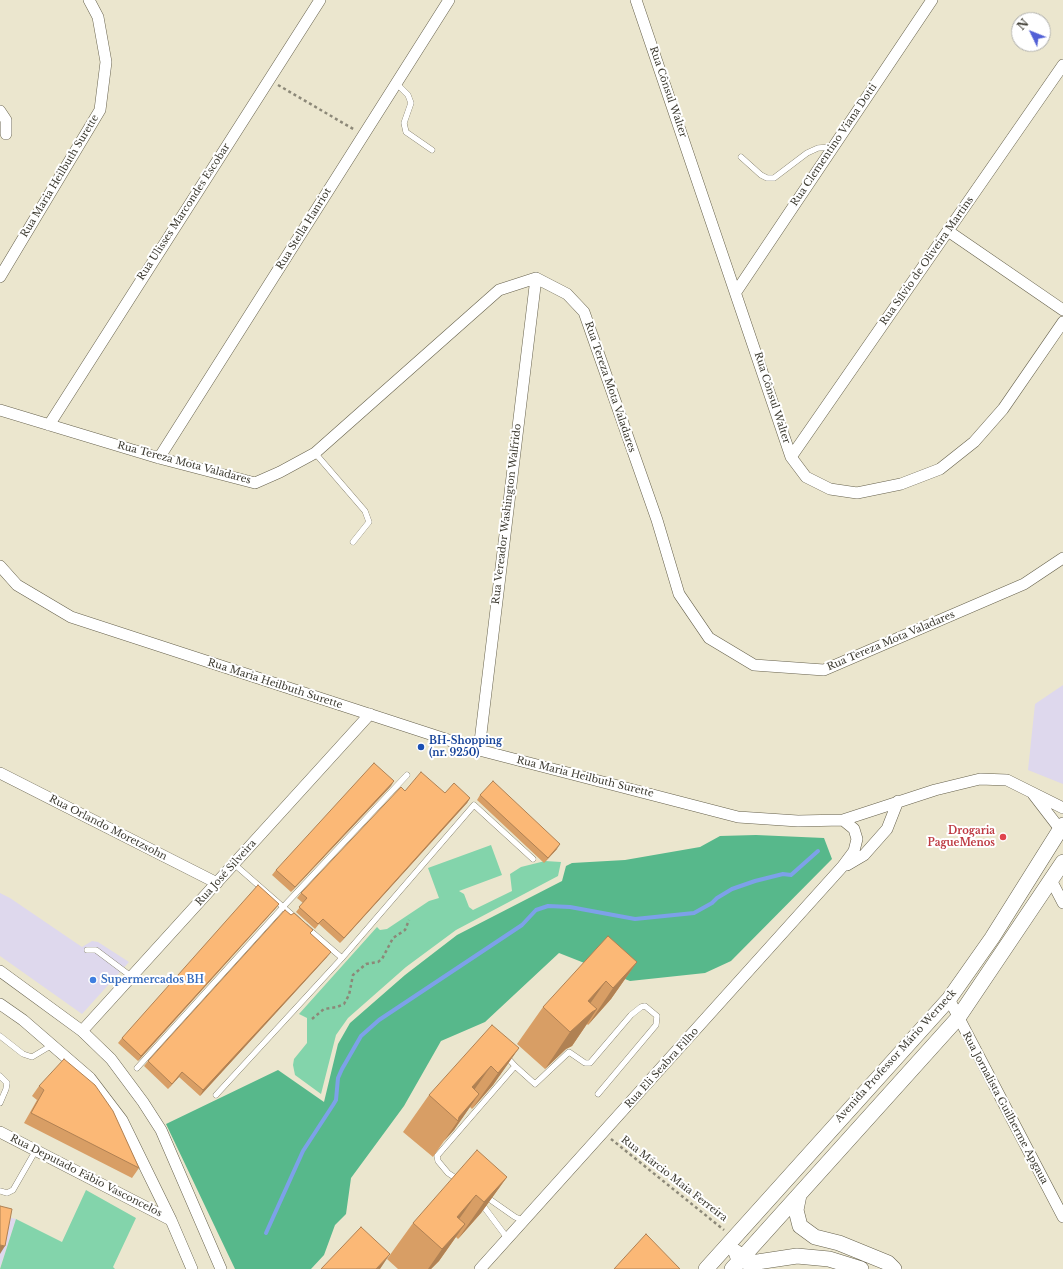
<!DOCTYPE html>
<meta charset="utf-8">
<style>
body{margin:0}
#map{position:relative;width:1063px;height:1269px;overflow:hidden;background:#ebe6ce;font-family:"Libre Baskerville",serif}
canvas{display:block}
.north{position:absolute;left:1011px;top:12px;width:40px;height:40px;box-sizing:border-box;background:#fff;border:1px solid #b1b1ad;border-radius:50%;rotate:313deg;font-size:11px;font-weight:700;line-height:16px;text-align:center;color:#3d3b31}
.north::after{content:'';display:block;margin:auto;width:14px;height:18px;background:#5260d6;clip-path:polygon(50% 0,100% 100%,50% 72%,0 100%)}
</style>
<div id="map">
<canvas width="1063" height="1269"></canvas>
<div class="north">N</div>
</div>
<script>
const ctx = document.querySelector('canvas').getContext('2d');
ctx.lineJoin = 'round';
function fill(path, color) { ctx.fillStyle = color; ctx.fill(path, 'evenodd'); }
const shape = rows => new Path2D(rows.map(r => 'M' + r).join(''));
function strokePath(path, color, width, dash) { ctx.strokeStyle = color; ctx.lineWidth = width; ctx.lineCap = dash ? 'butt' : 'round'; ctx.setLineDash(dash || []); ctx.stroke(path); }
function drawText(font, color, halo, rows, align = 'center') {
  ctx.font = font + ' "Libre Baskerville",serif'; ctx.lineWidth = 4; ctx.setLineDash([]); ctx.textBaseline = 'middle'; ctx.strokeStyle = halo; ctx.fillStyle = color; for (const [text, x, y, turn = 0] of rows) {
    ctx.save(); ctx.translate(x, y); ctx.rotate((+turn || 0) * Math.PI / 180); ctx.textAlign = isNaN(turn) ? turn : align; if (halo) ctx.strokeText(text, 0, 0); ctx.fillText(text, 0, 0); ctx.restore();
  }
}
fill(shape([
 [1063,685,1063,784,1028,770,1035,704],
 [0,893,10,898,82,947,92,941,98,942,129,962,82,1014,0,956],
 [0,1215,16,1219,0,1268]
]), '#ded8ed');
fill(shape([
 [491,845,502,875,459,891,464,894,469,907,473,910,512,891,510,874,521,867,545,861,561,862,558,876,456,930,406,967,348,1018,336,1035,321,1094,295,1075,293,1065,294,1059,307,1043,307,1018,299,1014,377,927,380,930,387,929,429,901,439,898,428,868],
 [86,1190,136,1218,113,1267,115,1269,0,1269,16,1219,62,1242]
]), '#83d4ab');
fill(shape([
 [756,835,824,838,832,859,731,961,705,973,630,981,559,953,485,1022,441,1041,404,1106,351,1178,346,1214,335,1225,324,1255,311,1269,235,1269,166,1124,278,1070,324,1102,338,1044,350,1023,405,975,457,935,562,881,566,866,572,863,625,860,700,847,720,836]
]), '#57b88b');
strokePath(shape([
 [266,1233,303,1151,333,1105,336,1100,338,1078,342,1069,361,1036,379,1020,522,925,536,910,548,906,570,907,635,919,694,913,712,903,717,898,732,889,755,881,783,874,791,875,818,851]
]), '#7da1e9', 4);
const lane = shape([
 [396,83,408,95,411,103,404,123,406,132,432,150],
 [741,157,761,175,767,178,774,178,807,153,818,148,832,147],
 [315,453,365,511,369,522,353,542],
 [234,864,298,920],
 [306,927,342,958],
 [87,950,96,950,132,977],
 [0,1036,23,1054,32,1057,52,1045],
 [515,1066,535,1084,569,1052,585,1063,590,1063,631,1015,641,1007,645,1006,657,1016,656,1025,598,1094],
 [137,1068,283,907,407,775],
 [0,1076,7,1083,6,1089,0,1103],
 [216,1095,342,958,474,805,533,859],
 [460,1181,448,1173,438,1161,437,1156,515,1066,505,1055],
 [0,1191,7,1193,13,1190,36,1150],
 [485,1196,515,1217,525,1221],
 [481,1203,508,1239]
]);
const street = shape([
 [636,0,791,457,806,477,830,489,857,493,901,484,940,469,974,442,1003,409,1063,322],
 [0,111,6,120,6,134],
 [948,231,1063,310],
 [0,277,100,110,106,62,98,17,89,0],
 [736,292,932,0],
 [0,410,159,458,255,483,280,472,315,453,499,290,536,278,567,294,584,312,657,520,679,594,709,638,754,665,824,670,1024,584,1063,558],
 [49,425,320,0],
 [791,457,1063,65],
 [159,458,449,0],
 [0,566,17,585,71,617,479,750,738,817,798,821,843,820,935,790,980,779,1007,780,1063,808],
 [479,750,536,278],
 [0,773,217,883],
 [1033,794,1063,833],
 [847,865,864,855,887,829,898,801],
 [1051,880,1063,903],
 [0,971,82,1031,111,1059,143,1102,161,1130,221,1269],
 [949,999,1063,1217],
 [0,1004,23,1020,90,1078,122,1120,171,1220,192,1269],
 [82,1031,370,714],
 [0,1132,171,1220],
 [480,1269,842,867,854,851,857,839,854,829,843,820]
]);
const secondary = shape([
 [799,1195,796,1210,800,1226,815,1237,839,1243,888,1263,894,1269],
 [736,1252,739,1260,751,1263,797,1256,829,1259,861,1269],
 [706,1269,949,999,992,938,1063,825],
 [732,1269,958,1018,1063,862]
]);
strokePath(lane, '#66614c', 6);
strokePath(street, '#66614c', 12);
strokePath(secondary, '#66614c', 16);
strokePath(shape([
 [278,85,355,130],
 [312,1019,324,1009,337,1007,344,1004,349,995,353,975,366,964,378,962,382,959,393,938,405,930,409,920],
 [611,1139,724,1230]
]), '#8c8878', 2.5, [3, 3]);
strokePath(lane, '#fff', 5.5);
strokePath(street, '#fff', 11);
strokePath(secondary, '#fff', 15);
fill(shape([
 [391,786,291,892,272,875,276,870],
 [405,791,445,793,470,798,467,803,340,943,319,924,315,929,296,912,303,903,297,898,301,893],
 [480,795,557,849,544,863,477,800],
 [279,904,275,909,138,1061,118,1043,122,1038],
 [310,933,327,957,200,1096,179,1077,168,1089,144,1066,148,1061],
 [637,962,611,999,588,1025,587,1024,572,1046,566,1049,545,1069,517,1044,543,1007],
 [519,1048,493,1085,472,1109,470,1107,454,1130,444,1141,433,1157,403,1132,429,1095],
 [39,1086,139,1168,132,1178,24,1123,37,1100,32,1096],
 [507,1177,481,1213,458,1239,456,1237,439,1261,431,1269,398,1269,387,1259,413,1223]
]), '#d89e65');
fill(shape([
 [394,781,391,786,291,892,295,887],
 [470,798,467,803,340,943,344,938],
 [560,844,557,849,544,863,548,858],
 [279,904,275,909,138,1061,141,1056],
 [331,952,327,957,200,1096,203,1090],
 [637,962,611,999,588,1025,613,988],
 [606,981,580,1018,588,1001],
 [597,1009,572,1046,566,1049,545,1069,570,1032,592,1012],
 [519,1048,493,1085,472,1109,498,1073],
 [491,1066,465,1103,472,1087],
 [182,1072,179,1077,168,1089,172,1084],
 [479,1094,454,1130,444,1141,458,1121,459,1117],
 [507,1177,481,1213,458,1239,484,1202],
 [476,1195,450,1232,457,1217],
 [465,1224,439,1261,431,1269,428,1269,442,1249],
 [0,1245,5,1246,0,1254],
 [390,1254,380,1269,376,1269]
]), '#b08153');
const building = shape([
 [374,763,394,781,295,887,276,870,374,763],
 [421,772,445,793,454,783,470,798,344,938,323,919,318,924,299,907,307,898,301,893,401,787,405,791,421,772],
 [493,781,560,844,548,858,480,795,493,781],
 [258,885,279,904,141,1056,122,1038,258,885],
 [285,910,291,915,294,913,313,930,310,933,331,952,203,1090,182,1072,172,1084,148,1061,285,910],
 [608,936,637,962,613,988,606,981,588,1001,597,1009,592,1012,570,1032,543,1007,608,936],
 [492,1025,519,1048,498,1073,491,1066,472,1087,479,1094,459,1117,458,1121,429,1095,492,1025],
 [64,1059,95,1085,113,1111,139,1168,31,1113,44,1090,39,1086,64,1059],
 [477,1150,507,1177,484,1202,476,1195,457,1217,465,1224,442,1249,413,1223,477,1150],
 [0,1206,12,1209,5,1246,0,1245,0,1206],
 [361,1227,390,1254,376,1269,321,1269,361,1227],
 [646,1234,680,1269,614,1269,646,1234]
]);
fill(building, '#fbb876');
strokePath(building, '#b08153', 1);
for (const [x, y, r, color] of [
 [421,747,4,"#1a4fb4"],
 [1003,837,4,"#e0444e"],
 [93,980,4,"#3f7fe0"]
]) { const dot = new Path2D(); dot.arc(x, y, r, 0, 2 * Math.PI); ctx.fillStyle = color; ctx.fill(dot); strokePath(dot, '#fff', 1.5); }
drawText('10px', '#3d3b31', '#fff', [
 ["Rua Cônsul Walter",668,92,71],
 ["Rua Clementino Viana Dotti",834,145,-56],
 ["Rua Maria Heilbuth Surette",60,176,-59],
 ["Rua Ulisses Marcondes Escobar",184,212,-57],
 ["Rua Stella Hanriot",304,229,-58],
 ["Rua Sílvio de Oliveira Martins",927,261,-55],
 ["Rua Tereza Mota Valadares",610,387,71],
 ["Rua Cônsul Walter",772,398,72],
 ["Rua Tereza Mota Valadares",184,463,15],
 ["Rua Vereador Washington Walfrido",507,514,-83],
 ["Rua Tereza Mota Valadares",891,641,-23],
 ["Rua Maria Heilbuth Surette",275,684,18],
 ["Rua Maria Heilbuth Surette",585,777,14],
 ["Rua Orlando Moretzsohn",108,828,27],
 ["Rua José Silveira",226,873,-48],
 ["Avenida Professor Mário Werneck",896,1056,-48],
 ["Rua Eli Seabra Filho",662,1068,-48],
 ["Rua Jornalista Guilherme Apgaua",1005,1108,62],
 ["Rua Deputado Fábio Vasconcelos",86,1176,27],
 ["Rua Márcio Maia Ferreira",674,1179,38]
]);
drawText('bold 10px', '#164399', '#fff', [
 ["BH-Shopping",429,741],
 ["(nr. 9250)",429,753]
], 'left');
drawText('bold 10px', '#be3a42', '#fff', [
 ["Drogaria",995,831],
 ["PagueMenos",995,843]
], 'right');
drawText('bold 10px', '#366cbe', '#fff', [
 ["Supermercados BH",101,980]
], 'left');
</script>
